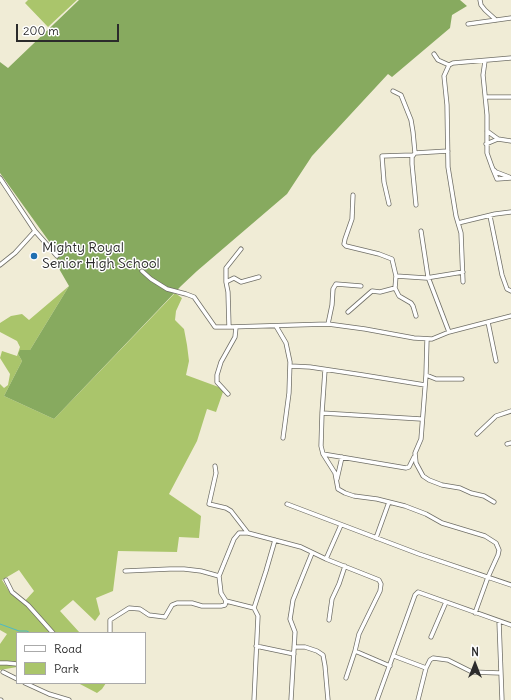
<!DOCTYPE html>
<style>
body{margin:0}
#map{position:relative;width:511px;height:700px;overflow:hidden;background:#f0ecd6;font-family:Delius,sans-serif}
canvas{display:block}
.legend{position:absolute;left:16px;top:632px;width:130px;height:52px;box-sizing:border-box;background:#fff;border:1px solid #aaa;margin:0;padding:5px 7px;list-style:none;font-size:12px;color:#2b2b2b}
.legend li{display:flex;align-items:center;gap:8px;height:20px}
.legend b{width:20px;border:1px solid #aaa}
.north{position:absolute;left:455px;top:644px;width:40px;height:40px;-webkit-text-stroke:3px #fff;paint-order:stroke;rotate:0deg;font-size:11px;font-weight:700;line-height:16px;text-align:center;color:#2b2b2b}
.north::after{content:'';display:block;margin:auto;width:14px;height:18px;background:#2b2b2b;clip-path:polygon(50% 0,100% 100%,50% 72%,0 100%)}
.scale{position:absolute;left:16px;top:24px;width:103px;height:18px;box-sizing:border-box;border:2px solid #2b2b2b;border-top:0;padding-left:5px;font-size:12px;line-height:14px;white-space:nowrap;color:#2b2b2b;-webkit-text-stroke:3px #fff;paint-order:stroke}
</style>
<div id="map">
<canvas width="511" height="700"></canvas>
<ul class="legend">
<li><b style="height:5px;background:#fff"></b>Road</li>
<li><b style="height:11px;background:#aac56b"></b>Park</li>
</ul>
<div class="north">N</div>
<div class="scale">200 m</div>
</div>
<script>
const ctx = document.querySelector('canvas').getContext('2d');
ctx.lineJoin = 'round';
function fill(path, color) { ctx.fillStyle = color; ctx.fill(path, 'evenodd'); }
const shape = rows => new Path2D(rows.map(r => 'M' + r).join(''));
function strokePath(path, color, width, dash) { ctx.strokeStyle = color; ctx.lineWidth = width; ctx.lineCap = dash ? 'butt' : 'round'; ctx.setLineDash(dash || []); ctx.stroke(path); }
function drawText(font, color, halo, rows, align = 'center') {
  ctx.font = font + ' Delius,sans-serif'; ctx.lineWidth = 3; ctx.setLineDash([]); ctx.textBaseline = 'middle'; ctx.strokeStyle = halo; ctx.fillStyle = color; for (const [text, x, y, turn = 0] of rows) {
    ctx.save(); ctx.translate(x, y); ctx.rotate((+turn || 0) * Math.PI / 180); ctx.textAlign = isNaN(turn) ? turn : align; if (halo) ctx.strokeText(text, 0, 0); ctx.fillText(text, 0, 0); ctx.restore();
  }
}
fill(shape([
 [28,0,77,0,48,27,25,3],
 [69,286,30,350,18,354,22,361,4,396,54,419,175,293,182,298,176,311,175,320,184,329,187,345,189,361,186,375,224,389,216,412,207,409,197,441,169,494,201,516,199,538,179,537,177,552,118,551,113,591,96,598,100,614,95,621,73,600,60,611,80,633,17,633,17,667,0,670,0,644,7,634,0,630,0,384,4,388,8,385,10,374,0,358,2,351,17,356,20,347,17,341,0,332,0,323,11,316,22,314,29,320],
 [19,570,34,591,23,603,11,594,2,580],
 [78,683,106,683,102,689,97,693]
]), '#aac56b');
fill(shape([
 [79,0,460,0,467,6,452,15,450,28,392,77,388,74,312,156,287,194,197,271,181,286,54,419,4,396,22,361,18,354,20,350,30,350,69,286,58,267,56,251,0,173,0,62,8,68]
]), '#87aa5f');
strokePath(shape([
 [0,624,19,631,27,631,30,633]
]), '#4cb9c6', 1);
const street = shape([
 [480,0,481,5,485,10,496,20],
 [468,24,511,18],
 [434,54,438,60,449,65],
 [485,61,483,75,487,115,487,153,492,167,497,179,511,178],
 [393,91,401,95,411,120,413,132,415,153,412,157,412,164,416,205],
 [486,97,511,97],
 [487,131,498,139],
 [486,144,498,139,511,141],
 [415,153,448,151],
 [494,170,496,172,509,177],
 [0,178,35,231,57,256],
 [353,195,352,219,345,239,344,244,346,246,379,254,392,259,396,276,426,278,463,272],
 [389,204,384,182,382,156,413,155],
 [490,216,502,275,507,289,511,291],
 [458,223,495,214,511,212],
 [421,231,428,277,449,332],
 [0,265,15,253,35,231],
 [142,271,151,279,167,289,186,294,194,297,215,327,229,327],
 [259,277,241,282,234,278,226,282,228,292,229,327,328,324,365,329,414,338,432,339,449,332,511,316],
 [226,282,226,268,241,249],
 [463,282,461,233,456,216,448,167,447,105,444,76,449,65,453,63,511,58],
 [395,288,399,296,411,303,413,306,416,316],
 [348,312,372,291,380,292,395,288,396,276],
 [488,322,496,361],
 [328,324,332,305,333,289,336,284,361,286],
 [276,326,286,343,290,362,289,393,283,438],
 [427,339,426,375,421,439,415,453,416,463,423,476,429,480,442,485,460,488,471,493,484,496,494,502],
 [290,366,310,367,363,375,425,385],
 [325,370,322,413,321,446,323,454,335,473,338,489,345,493,354,496,377,499,405,506,426,514,442,523,485,536,496,543,499,550,498,555,488,577,475,613],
 [426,375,436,379,462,379],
 [228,394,217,382,217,375,221,362,235,337,236,327],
 [322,413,421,419],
 [477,434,496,416,511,411],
 [507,444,511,443],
 [323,454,406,468,409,467,414,457],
 [215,466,216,473,209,504,226,508,231,511,248,533],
 [337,479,342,457],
 [287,504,419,554,511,585],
 [376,538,389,502],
 [326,559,341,525],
 [125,571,170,569,184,569,201,571,219,576],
 [6,580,12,592,28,605,53,633],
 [254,608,266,571,275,540],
 [329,620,332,599,339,584,345,566],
 [499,621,502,700],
 [110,633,110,620,129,608,140,609,149,615,165,617,172,605,177,603,192,603,202,606,221,606,225,605,226,601],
 [431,637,446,602],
 [256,646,294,654],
 [294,647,305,647,317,651,323,655,325,666,328,700],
 [394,656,426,668],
 [0,663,7,663,17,664],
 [3,672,17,679],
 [346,678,355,651],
 [25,683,49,694,69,700],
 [0,700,1,700],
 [254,700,258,616,254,608,226,601,221,593,219,576,234,539,239,533,248,533,301,547,326,559,379,580,381,584,380,591,359,634,355,651,390,666],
 [291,700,295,632,290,619,291,613,293,600,312,553],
 [377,700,415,595,418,592,511,625],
 [418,700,426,668,430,660,433,658,448,660,472,672,500,673]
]);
strokePath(street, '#706f67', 5);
strokePath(street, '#fff', 3.5);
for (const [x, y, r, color] of [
 [34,256,4,"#1f6fb2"]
]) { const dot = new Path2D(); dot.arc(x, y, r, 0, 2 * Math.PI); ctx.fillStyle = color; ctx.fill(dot); strokePath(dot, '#fff', 1.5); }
drawText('14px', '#2b2b2b', '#fff', [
 ["Mighty Royal",42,248],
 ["Senior High School",42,264]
], 'left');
</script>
